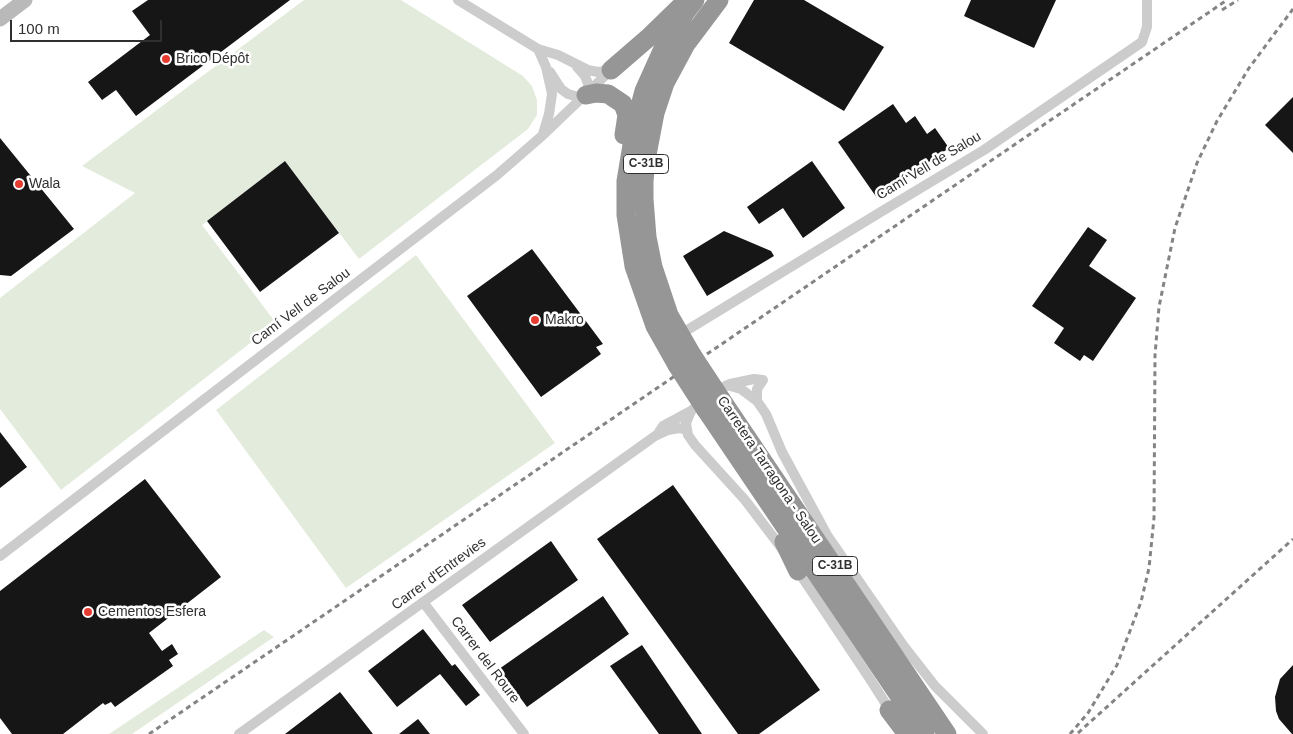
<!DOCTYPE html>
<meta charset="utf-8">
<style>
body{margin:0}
#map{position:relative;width:1293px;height:734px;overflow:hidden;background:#fff;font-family:Arial,sans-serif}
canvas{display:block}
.scale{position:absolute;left:10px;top:20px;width:152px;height:22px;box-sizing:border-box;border:2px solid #2f2f2f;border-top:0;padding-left:6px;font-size:15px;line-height:18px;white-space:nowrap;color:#2f2f2f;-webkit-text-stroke:4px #fff;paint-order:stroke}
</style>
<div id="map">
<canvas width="1293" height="734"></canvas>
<div class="scale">100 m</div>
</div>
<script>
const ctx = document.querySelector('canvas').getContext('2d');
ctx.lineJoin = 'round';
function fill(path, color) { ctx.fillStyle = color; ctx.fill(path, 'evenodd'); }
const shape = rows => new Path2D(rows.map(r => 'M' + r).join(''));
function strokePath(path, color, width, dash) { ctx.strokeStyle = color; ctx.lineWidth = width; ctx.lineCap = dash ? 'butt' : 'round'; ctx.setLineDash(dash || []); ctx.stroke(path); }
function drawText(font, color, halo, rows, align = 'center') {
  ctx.font = font + ' Arial,sans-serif'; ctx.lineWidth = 5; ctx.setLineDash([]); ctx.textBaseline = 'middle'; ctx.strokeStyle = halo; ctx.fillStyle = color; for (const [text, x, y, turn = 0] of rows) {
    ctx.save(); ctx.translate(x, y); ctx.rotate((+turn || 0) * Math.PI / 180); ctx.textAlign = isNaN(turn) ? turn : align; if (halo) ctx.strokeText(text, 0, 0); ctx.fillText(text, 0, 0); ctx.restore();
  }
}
fill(shape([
 [304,0,401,0,523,76,532,86,537,100,537,115,528,129,359,259,285,161,202,225,276,323,61,490,0,409,0,298,135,193,82,166],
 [416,255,555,443,346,588,216,410],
 [264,630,274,637,132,734,109,734]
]), '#e3ecdc');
fill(shape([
 [148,0,290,0,136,116,116,90,102,100,88,82,150,35,132,11],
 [754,0,804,0,884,47,844,111,729,43],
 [971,0,1056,0,1034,48,964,16],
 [1293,97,1293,153,1265,125],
 [893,104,906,123,915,116,927,134,935,128,949,148,877,198,838,142],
 [0,138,74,229,11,276,0,275],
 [285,161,339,233,260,292,207,221],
 [812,161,845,208,803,238,783,208,759,224,747,207],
 [1088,227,1107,240,1089,266,1136,298,1093,361,1084,355,1080,361,1054,343,1064,328,1032,306],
 [724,231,771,251,774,256,707,296,683,256],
 [532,249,603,344,596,347,601,354,541,397,467,296],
 [0,432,27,467,0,488],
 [145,479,221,577,149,633,162,651,172,644,178,654,169,660,173,666,115,707,111,702,105,705,103,703,63,734,12,734,0,718,0,591],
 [673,485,820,690,759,734,738,734,597,539],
 [551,541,578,580,490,642,462,605],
 [603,596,629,634,527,707,499,669],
 [423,629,452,666,455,664,480,695,466,706,440,674,397,707,368,671],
 [642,645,702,734,659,734,610,666],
 [1293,665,1293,734,1292,734,1279,719,1276,711,1275,697,1280,679],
 [340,692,373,734,285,734],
 [418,719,430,734,399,734]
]), '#161616');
strokePath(shape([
 [458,0,538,49,558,55,588,70,598,72,611,70],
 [538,49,546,67,552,94,549,114,543,134],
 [577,67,585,76,588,84,589,92],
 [550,72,561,89,568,94,582,98],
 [689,329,879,213,984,150,1142,42,1147,27,1147,0],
 [730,384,754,379,763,380,757,389,757,401],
 [659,432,663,426,691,411],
 [783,550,745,500,695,445,688,435,686,423,691,411,708,396,727,385,741,389,757,401,766,414,782,452,827,535,903,645,935,686,983,734],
 [0,556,497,175,543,135,611,70],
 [796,568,870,679,891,712],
 [423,602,524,734],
 [239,734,655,436,668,430,679,428,687,430]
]), '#ccc', 10);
strokePath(shape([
 [0,19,25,0]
]), '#b9b9b9', 15);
strokePath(shape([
 [611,70,648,38,681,6],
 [586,95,596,93,608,94,623,104,627,115,624,135],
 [692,355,669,315,653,267,647,237,644,199,644,181,646,160,655,113,665,83,686,44,719,0],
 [677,365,655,326,634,266,626,215,626,181,636,121,644,91,662,51,685,13,695,0],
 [721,399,947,734],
 [706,410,925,734],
 [784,542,798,571],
 [889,710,907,734]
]), '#969696', 19);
strokePath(shape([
 [1222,10,1238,0],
 [1078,733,1293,539],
 [149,734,1227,0],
 [1070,734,1088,713,1117,665,1141,602,1149,568,1154,518,1155,355,1159,307,1175,228,1197,163,1217,121,1249,68,1293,9]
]), '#848484', 3, [5, 4]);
strokePath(shape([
 [692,355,721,399],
 [677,365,706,410]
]), '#969696', 19);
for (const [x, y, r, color] of [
 [166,59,5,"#e53b31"],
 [19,184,5,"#e53b31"],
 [535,320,5,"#e53b31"],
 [88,612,5,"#e53b31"]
]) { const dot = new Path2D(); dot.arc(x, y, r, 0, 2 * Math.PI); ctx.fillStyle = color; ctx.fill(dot); strokePath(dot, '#fff', 2); }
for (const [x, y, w] of [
 [646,164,45],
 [835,566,45]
]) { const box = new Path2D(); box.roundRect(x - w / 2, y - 9.5, w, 19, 4); ctx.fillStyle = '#fff'; ctx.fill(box); strokePath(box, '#2f2f2f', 1); }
drawText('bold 12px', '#2f2f2f', null, [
 ["C-31B",646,164],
 ["C-31B",835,566]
]);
drawText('14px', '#2f2f2f', '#fff', [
 ["Brico Dépôt",176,59],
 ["Wala",29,184],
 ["Makro",545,320],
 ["Cementos Esfera",98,612]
], 'left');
drawText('14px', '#2f2f2f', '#fff', [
 ["Camí Vell de Salou",929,166,-31],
 ["Camí Vell de Salou",301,307,-37],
 ["Carretera Tarragona - Salou",769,470,56],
 ["Carrer d'Entrevies",439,574,-36],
 ["Carrer del Roure",485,660,53]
]);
</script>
